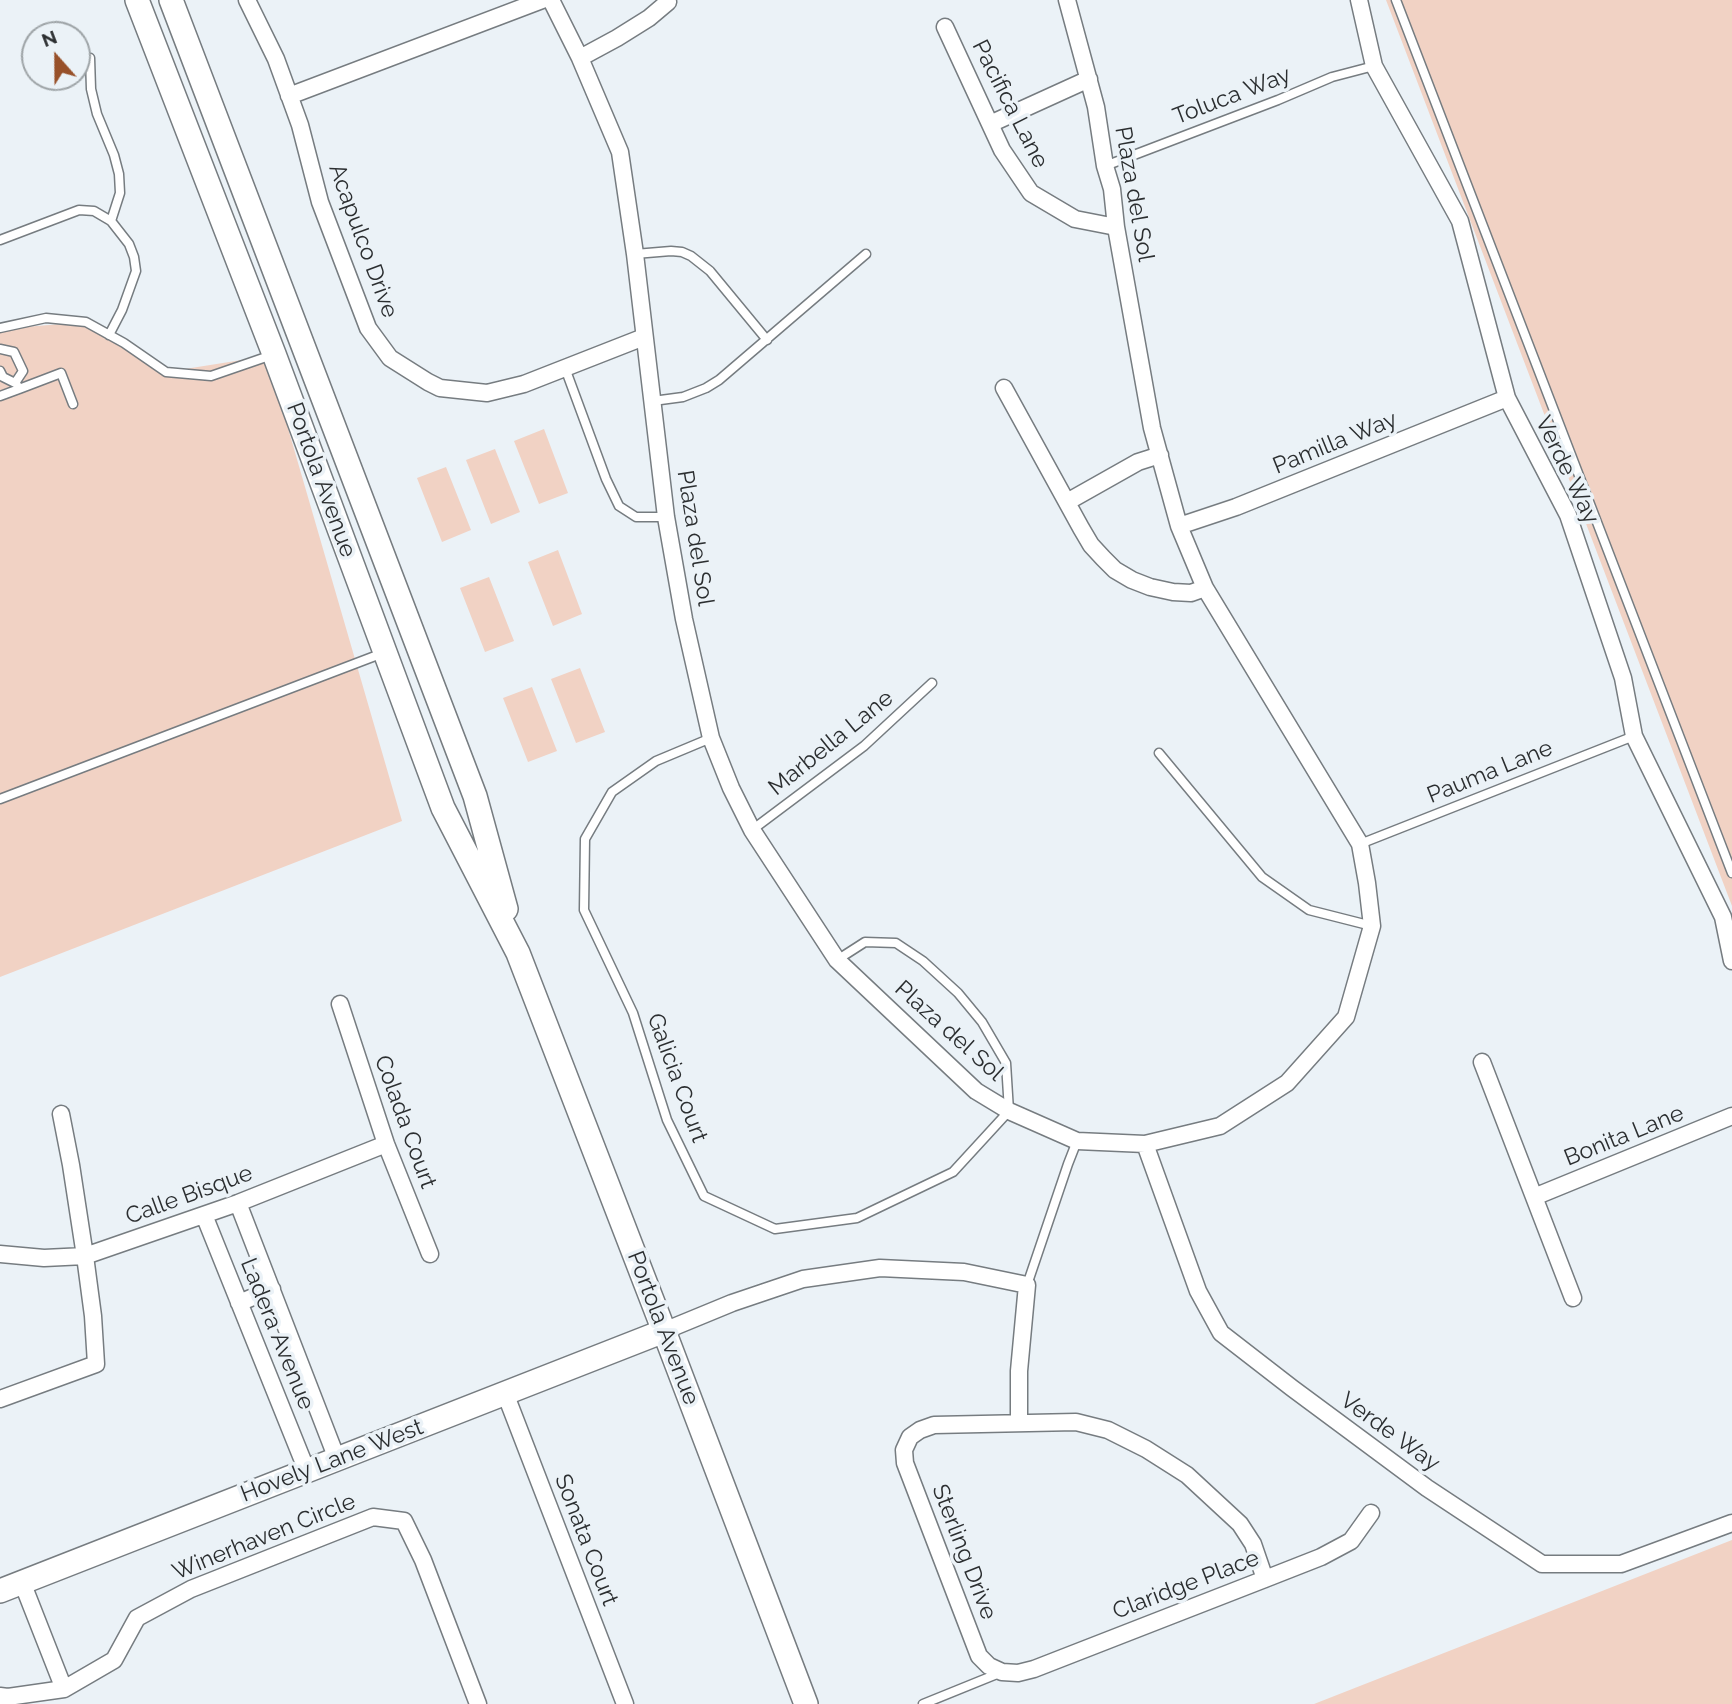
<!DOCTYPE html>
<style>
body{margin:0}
#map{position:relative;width:1732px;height:1704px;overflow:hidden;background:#ebf2f7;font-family:Raleway,sans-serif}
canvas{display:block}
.north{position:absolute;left:21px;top:21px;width:70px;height:70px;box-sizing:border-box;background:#ebf2f7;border:2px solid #9ea4a7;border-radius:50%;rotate:339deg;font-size:19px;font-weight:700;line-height:28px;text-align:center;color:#2b2e30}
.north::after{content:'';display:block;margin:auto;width:24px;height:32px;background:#98512a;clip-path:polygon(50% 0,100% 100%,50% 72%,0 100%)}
</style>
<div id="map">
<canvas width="1732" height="1704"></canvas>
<div class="north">N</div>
</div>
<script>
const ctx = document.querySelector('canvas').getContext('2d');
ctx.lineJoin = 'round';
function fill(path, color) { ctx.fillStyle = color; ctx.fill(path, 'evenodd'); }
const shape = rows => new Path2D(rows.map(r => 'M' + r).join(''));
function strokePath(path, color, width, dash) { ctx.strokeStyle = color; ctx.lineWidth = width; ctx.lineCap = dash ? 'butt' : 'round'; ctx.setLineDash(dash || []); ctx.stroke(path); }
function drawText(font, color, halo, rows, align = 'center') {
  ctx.font = font + ' Raleway,sans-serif'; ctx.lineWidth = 7; ctx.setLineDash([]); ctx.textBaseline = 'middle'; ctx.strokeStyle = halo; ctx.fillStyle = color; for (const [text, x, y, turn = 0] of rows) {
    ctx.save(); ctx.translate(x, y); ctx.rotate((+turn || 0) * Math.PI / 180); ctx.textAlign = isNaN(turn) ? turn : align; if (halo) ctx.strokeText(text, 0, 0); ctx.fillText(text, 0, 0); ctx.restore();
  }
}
fill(shape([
 [1386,0,1732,0,1732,906],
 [86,322,166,372,267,356,402,821,0,977,0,329],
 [544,429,568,493,539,504,514,441],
 [495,449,520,512,491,524,466,460],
 [446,467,471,530,442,542,417,478],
 [558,550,582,614,553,626,528,562],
 [489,577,514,641,485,652,460,588],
 [580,668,605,732,576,743,551,679],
 [532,687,557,751,528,762,503,698],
 [1732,1540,1732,1704,1314,1704]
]), '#f1d2c4');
const lane = shape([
 [1396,0,1732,873],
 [90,58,91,89,97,114,114,155,119,174,120,193,111,221],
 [1105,166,1278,100,1332,77,1374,66],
 [0,240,79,210,94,211,111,221,129,244,134,257,136,271,122,310,109,335],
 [635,254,671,251,682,252,691,256,710,271,767,340],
 [0,328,46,318,86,322,124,343,166,372,211,376,272,355],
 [565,368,606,479,619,506,636,517,666,517],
 [0,371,3,377,15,383,23,371,14,352,0,349],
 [19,389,61,373,73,404],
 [0,396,19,389,17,385],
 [653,401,683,397,706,388,719,380,866,254],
 [711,738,656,761,612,792,585,839,584,910,633,1013,667,1120,704,1196,775,1229,857,1218,953,1172,1009,1111,1006,1063,982,1022,958,993,923,961,896,943,865,942,837,960],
 [1159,753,1262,877,1309,910,1372,926],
 [0,799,383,653],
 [752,830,864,746,932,683],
 [1360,844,1634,736],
 [1027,1285,1068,1164,1077,1141],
 [923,1704,1002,1672]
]);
const street = shape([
 [247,0,276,59,300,125,320,202,368,328,390,358,428,382,440,388,487,393,524,384,644,337],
 [551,0,580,58,620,152,635,254,666,517,684,619,711,738,731,788,752,830,837,960,976,1091,1009,1111,1077,1141,1145,1144,1220,1126,1287,1083,1346,1017,1372,926,1367,883,1360,844,1205,588,1179,526,1152,428,1116,227,1112,189,1105,166,1096,107,1067,0],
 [1359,0,1374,66,1460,221,1507,398,1568,515,1623,678,1634,736,1723,917,1732,961],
 [945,27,1002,150,1031,193,1075,219,1116,227],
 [580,58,617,38,649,18,668,2,666,0],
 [289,96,542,0],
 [990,124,1089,79],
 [1004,388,1081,528,1091,545,1103,558,1115,570,1132,580,1150,587,1173,592,1191,593,1205,588],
 [1067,502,1138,462,1160,455],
 [1179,526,1236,507,1507,398],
 [340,1004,386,1144,430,1254],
 [1482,1062,1573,1298],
 [1145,1144,1198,1291,1221,1333,1292,1388,1427,1488,1542,1564,1621,1564,1732,1523],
 [1534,1197,1732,1116],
 [238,1203,337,1459],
 [204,1215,307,1471],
 [0,1254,44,1258,85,1256,238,1203,386,1144],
 [239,1303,272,1289],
 [664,1331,732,1303,803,1279,880,1268,964,1272,1027,1285,1019,1371,1019,1423],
 [505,1393,625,1704],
 [0,1399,96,1364,93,1316,85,1256,71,1165,61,1114],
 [1265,1579,1253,1544,1240,1524,1187,1475,1146,1449,1108,1430,1076,1422,934,1425,920,1430,910,1437,904,1450,905,1463,979,1656,989,1666,1002,1672,1018,1673,1034,1669,1265,1579,1321,1557,1351,1541,1371,1513],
 [22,1582,64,1689],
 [0,1696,8,1697,64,1689,114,1660,137,1618,191,1589,373,1517,404,1521,423,1560,478,1704]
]);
const secondary = shape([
 [137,0,274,354,443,808,518,953,664,1331,806,1704],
 [171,0,475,796,506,909],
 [0,1591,664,1331]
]);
strokePath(lane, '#767c80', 11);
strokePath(street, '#767c80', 19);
strokePath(secondary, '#767c80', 26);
strokePath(lane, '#fff', 8);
strokePath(street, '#fff', 16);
strokePath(secondary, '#fff', 23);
drawText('23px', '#2b2e30', '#ebf2f7', [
 ["Toluca Way",1232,96,-21],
 ["Pacifica Lane",1010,104,63],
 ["Plaza del Sol",1134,194,80],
 ["Acapulco Drive",363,241,70],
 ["Pamilla Way",1335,443,-22],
 ["Verde Way",1567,470,64],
 ["Portola Avenue",321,480,70],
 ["Plaza del Sol",695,538,81],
 ["Marbella Lane",831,743,-39],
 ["Pauma Lane",1490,772,-22],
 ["Plaza del Sol",949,1031,42],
 ["Galicia Court",677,1078,70],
 ["Colada Court",405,1122,70],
 ["Bonita Lane",1624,1136,-22],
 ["Calle Bisque",189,1195,-20],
 ["Portola Avenue",663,1328,69],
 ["Ladera Avenue",277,1334,68],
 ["Verde Way",1390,1432,36],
 ["Hovely Lane West",332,1461,-21],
 ["Winerhaven Circle",264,1537,-22],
 ["Sonata Court",586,1540,69],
 ["Sterling Drive",964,1552,69],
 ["Claridge Place",1186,1585,-21]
]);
</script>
